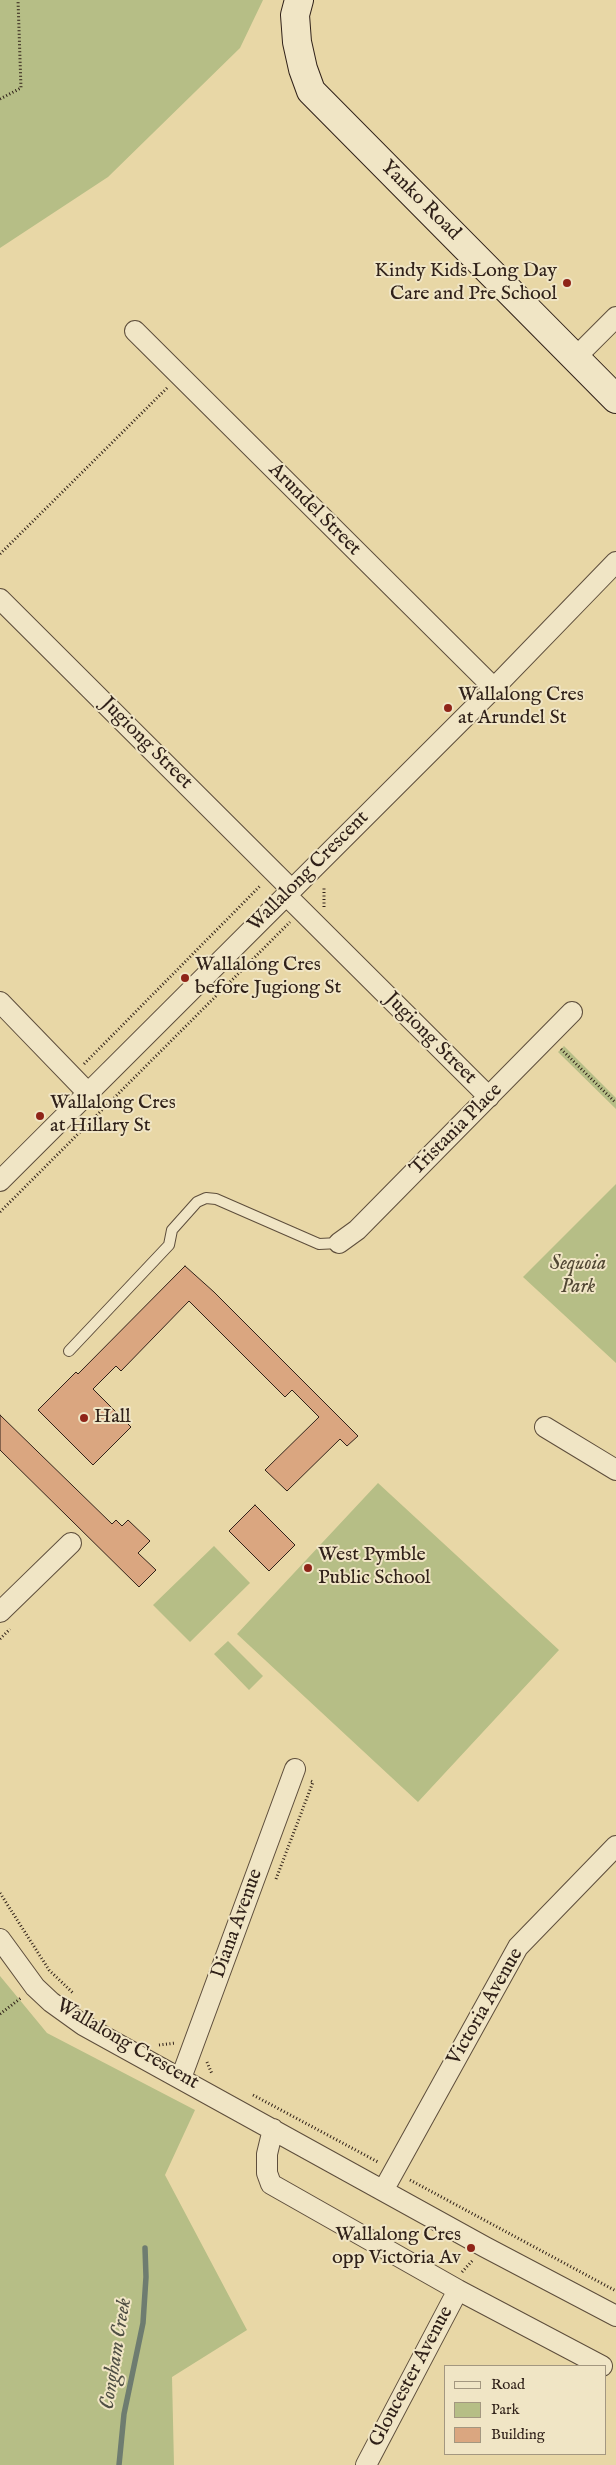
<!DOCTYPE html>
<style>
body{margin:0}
#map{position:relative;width:616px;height:2465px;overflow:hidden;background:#e8d7a6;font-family:"IM FELL English",serif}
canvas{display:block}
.legend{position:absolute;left:444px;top:2365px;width:162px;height:90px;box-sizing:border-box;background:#f0e5c5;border:1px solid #a39780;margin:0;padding:6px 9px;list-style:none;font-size:15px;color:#302119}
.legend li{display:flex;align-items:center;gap:10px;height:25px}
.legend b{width:25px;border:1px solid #a39780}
</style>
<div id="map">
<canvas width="616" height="2465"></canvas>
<ul class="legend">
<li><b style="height:6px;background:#f0e5c5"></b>Road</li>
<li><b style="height:14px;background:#b6be86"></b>Park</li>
<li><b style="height:14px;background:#daa680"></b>Building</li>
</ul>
</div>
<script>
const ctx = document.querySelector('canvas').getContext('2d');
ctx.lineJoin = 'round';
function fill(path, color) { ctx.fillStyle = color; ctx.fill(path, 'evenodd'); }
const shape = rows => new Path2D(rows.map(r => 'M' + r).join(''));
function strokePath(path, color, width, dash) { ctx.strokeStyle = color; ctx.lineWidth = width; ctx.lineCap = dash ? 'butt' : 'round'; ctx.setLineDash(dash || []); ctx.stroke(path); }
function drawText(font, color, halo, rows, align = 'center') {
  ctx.font = font + ' "IM FELL English",serif'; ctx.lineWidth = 4; ctx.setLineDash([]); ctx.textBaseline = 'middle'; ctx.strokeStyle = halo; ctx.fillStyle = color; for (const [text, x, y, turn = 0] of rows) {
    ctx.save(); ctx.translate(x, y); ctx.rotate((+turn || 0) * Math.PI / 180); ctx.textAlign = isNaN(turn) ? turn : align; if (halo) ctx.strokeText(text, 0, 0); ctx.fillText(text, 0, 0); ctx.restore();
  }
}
fill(shape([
 [0,0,263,0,240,48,108,177,0,248],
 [564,1046,616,1098,616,1109,558,1052],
 [616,1184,616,1363,523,1277],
 [378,1483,559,1650,418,1802,237,1634],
 [214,1546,250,1583,190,1642,153,1605],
 [228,1641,263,1676,249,1690,214,1654],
 [0,1976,47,2033,195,2110,165,2175,247,2330,172,2377,174,2465,0,2465]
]), '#b6be86');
strokePath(shape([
 [119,2465,124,2414,143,2323,146,2277,145,2248]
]), '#6e7c70', 5.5);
const building = shape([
 [185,1266,214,1292,358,1436,347,1446,340,1439,287,1491,265,1470,319,1417,292,1390,285,1397,189,1301,121,1371,116,1366,93,1389,131,1427,93,1465,38,1410,76,1372,78,1374,185,1266],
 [0,1415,112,1524,116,1520,122,1526,128,1520,150,1541,138,1553,156,1570,139,1587,0,1450,0,1415],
 [255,1505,295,1545,269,1571,229,1531,255,1505]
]);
fill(building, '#daa680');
strokePath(building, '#302119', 1);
const service = shape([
 [69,1351,169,1245,172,1230,197,1202,206,1198,216,1199,319,1244,339,1243]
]);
const minor = shape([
 [135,331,494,688],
 [575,358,616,317],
 [0,599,292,890],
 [286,895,489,1097],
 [0,1002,88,1093],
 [0,1181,494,688,616,562],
 [339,1243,357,1230,572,1012],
 [545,1427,616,1470],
 [0,1612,71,1543],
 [0,1939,35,1987,51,2002,83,2025,485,2247,616,2316],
 [181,2078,295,1769],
 [273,2129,267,2154,267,2173,271,2184,458,2290,602,2366],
 [384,2189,518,1947,616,1846],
 [366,2465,458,2290]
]);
const secondary = shape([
 [299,0,295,15,297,42,303,69,311,91,616,399]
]);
strokePath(service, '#5e4e3c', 12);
strokePath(minor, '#5e4e3c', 22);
strokePath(secondary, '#302119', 30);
strokePath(shape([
 [0,99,21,88,18,0],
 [0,554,168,387],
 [324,907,324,888],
 [561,1049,616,1103],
 [84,1064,261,885],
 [0,1212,290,922],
 [0,1639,10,1629],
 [276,1879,313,1782,311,1781],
 [0,1893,49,1970,73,1993],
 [0,2014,21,1998],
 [159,2045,176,2043],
 [207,2062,212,2074],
 [253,2095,378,2162],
 [410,2180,616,2291],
 [462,2272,473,2260]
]), '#302119', 3, [1, 2.5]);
strokePath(service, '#f0e5c5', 10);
strokePath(minor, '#f0e5c5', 20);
strokePath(secondary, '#f0e5c5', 28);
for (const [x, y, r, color] of [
 [567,283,5,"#8f2418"],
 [448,708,5,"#8f2418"],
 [185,978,5,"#8f2418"],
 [40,1116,5,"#8f2418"],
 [84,1418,5,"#8f2418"],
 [308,1568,5,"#8f2418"],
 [471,2248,5,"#8f2418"]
]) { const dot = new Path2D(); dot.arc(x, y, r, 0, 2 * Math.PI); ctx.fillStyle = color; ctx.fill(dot); strokePath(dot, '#f0e5c5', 2); }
drawText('20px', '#302119', '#f0e5c5', [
 ["Yanko Road",420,201,45],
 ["Arundel Street",314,510,45],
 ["Jugiong Street",146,744,45],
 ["Wallalong Crescent",309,872,-45],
 ["Jugiong Street",430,1039,45],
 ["Tristania Place",457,1130,-45],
 ["Diana Avenue",238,1924,-70],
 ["Victoria Avenue",486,2007,-60],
 ["Wallalong Crescent",127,2045,30],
 ["Gloucester Avenue",412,2377,-62]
]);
drawText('20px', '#302119', '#f0e5c5', [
 ["Kindy Kids Long Day",557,272,"right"],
 ["Care and Pre School",557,295,"right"],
 ["Wallalong Cres",458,696],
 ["at Arundel St",458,719],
 ["Wallalong Cres",195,966],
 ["before Jugiong St",195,989],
 ["Wallalong Cres",50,1104],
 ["at Hillary St",50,1127],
 ["Hall",94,1418],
 ["West Pymble",318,1556],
 ["Public School",318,1579],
 ["Wallalong Cres",461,2236,"right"],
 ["opp Victoria Av",461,2259,"right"]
], 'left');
drawText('italic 20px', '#524834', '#f0e5c5', [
 ["Sequoia",578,1265],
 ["Park",578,1288]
]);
drawText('italic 21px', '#4f4f44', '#f0e5c5', [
 ["Congham Creek",117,2354,-81]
]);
</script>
